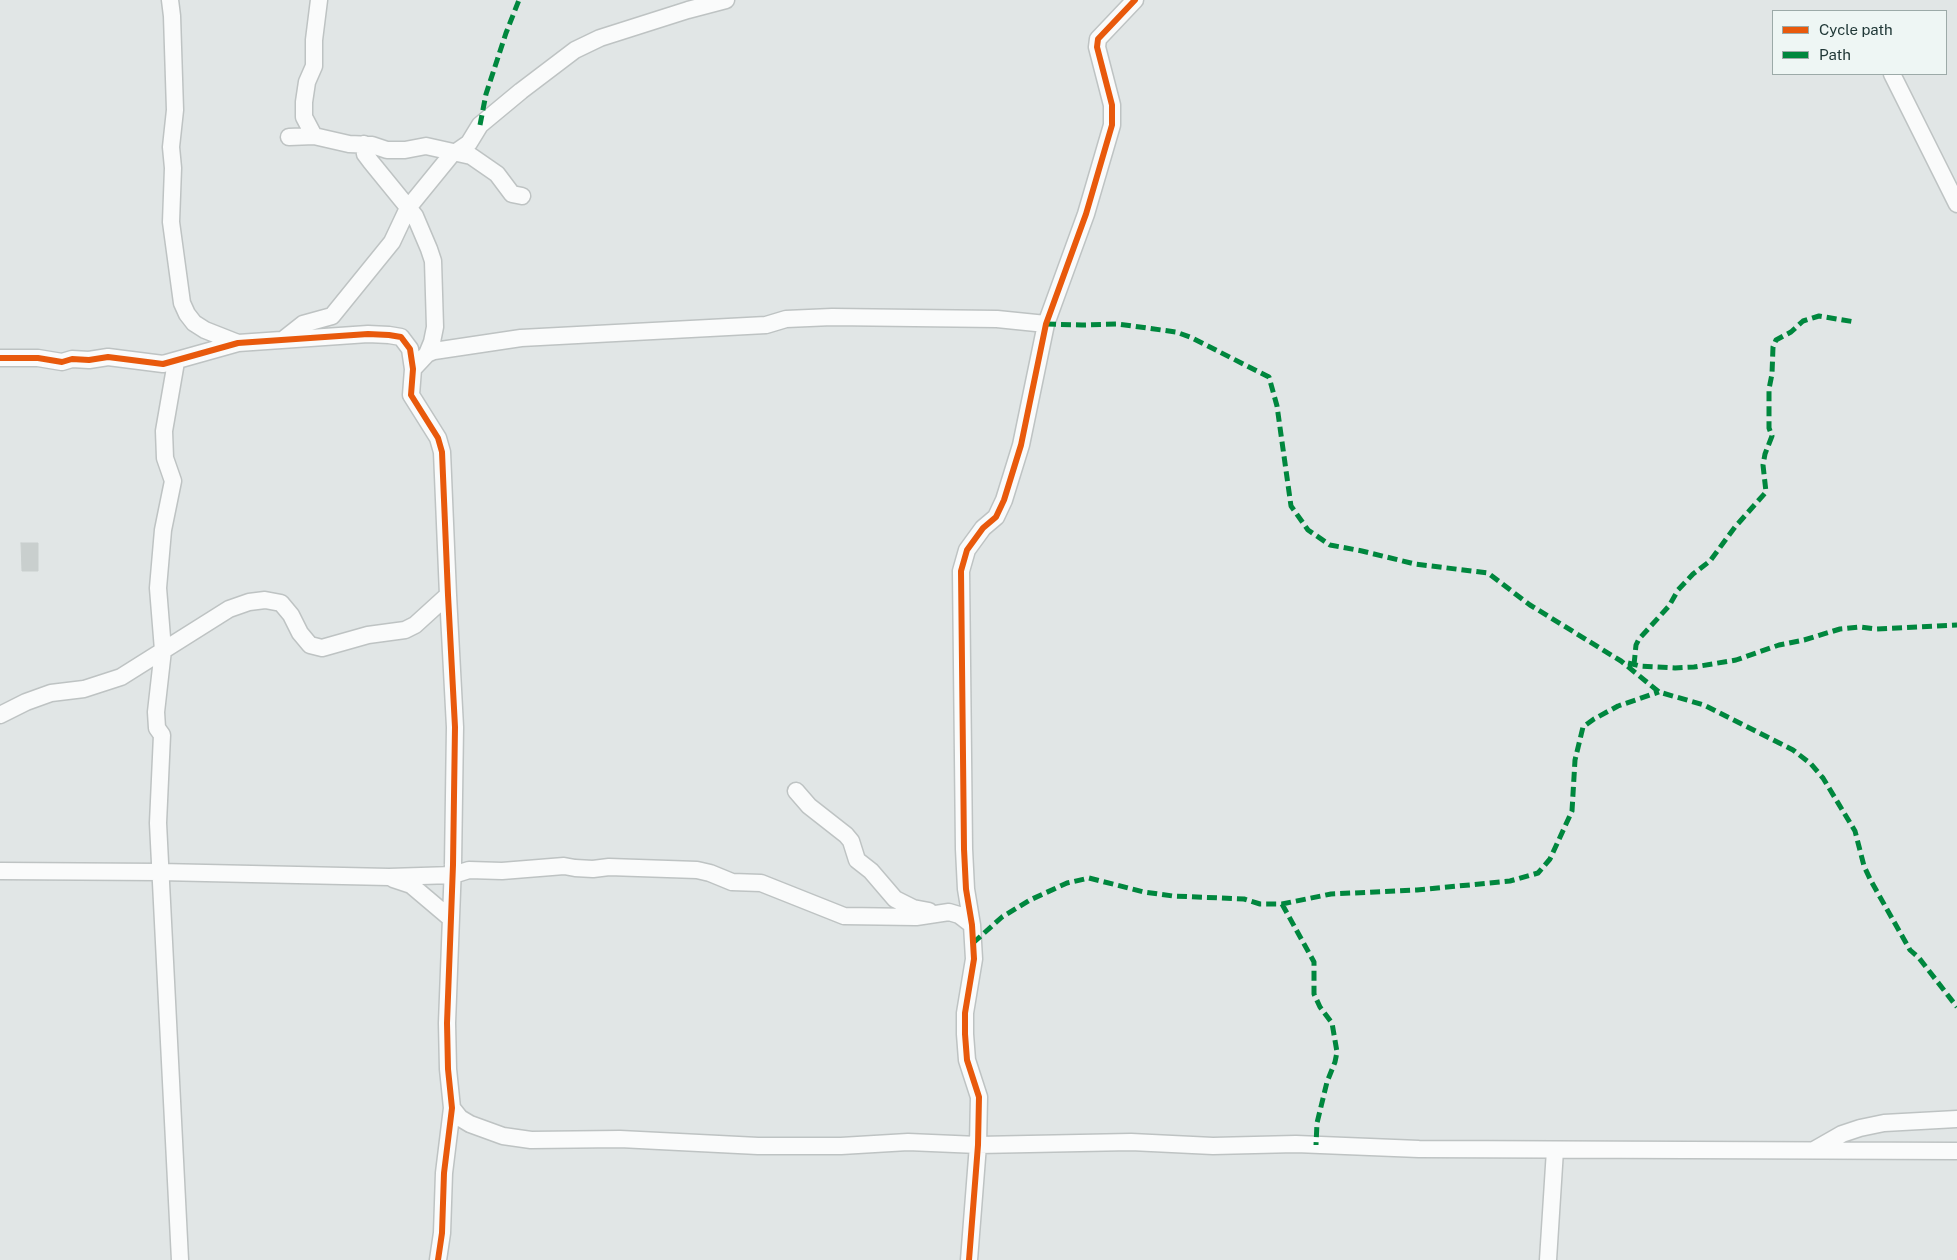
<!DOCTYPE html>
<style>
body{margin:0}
#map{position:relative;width:1957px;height:1260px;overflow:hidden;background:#e1e6e6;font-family:"Public Sans",sans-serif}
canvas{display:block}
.legend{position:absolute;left:1772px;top:10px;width:175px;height:65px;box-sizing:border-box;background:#eef6f4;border:1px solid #9caaa8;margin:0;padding:6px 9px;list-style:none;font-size:15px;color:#203837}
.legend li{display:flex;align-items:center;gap:10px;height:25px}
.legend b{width:25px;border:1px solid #9caaa8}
</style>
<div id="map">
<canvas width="1957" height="1260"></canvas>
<ul class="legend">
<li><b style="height:6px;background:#e8590c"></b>Cycle path</li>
<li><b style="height:6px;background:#00873e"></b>Path</li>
</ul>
</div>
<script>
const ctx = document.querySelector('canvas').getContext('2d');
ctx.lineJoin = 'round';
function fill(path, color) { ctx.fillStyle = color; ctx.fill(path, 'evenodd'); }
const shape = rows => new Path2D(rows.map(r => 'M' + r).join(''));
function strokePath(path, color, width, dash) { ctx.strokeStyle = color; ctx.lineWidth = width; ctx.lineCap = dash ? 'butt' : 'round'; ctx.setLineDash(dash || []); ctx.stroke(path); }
const building = shape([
 [21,543,38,543,38,571,22,571,21,543]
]);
fill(building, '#c9cfce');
strokePath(building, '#c9cfce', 1);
const minor = shape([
 [170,0,172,16,175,110,171,147,173,168,171,222,182,303,187,314,194,323,205,330,238,343],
 [1892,74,1957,204],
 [314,136,304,117,304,102,307,82,314,66,314,40,319,0],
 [289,137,314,136,349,144,372,145,387,150,405,150,426,146,471,156,497,174,512,194,522,196],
 [364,144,365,154,371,162,415,216,429,249,433,261,435,327,432,342,427,354],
 [284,339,303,324,332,316,392,242,408,208,452,154,456,152,469,143,480,125,521,91,575,50,600,38,688,10,726,0],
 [0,358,38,358,62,362,72,359,89,360,108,357,163,364,238,343,368,334,389,335,401,337,410,349,413,369,411,395,438,438,442,452,448,595,455,727,453,865,447,1023,448,1069,452,1108,444,1173,442,1233,438,1260],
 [176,362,164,431,165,458,173,481,163,530,158,588,163,650,156,712,157,728,162,735,158,823,180,1260],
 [413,369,427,354,434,351,521,338,766,325,786,319,832,317,997,319,1046,324],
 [0,715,26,702,51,693,84,689,121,677,229,609,249,602,265,600,281,603,291,615,300,633,310,645,322,648,368,635,405,630,415,625,448,595],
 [796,791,809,806,846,835,851,841,857,860,871,871,895,899,913,908,929,911],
 [0,871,160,872,389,877,453,875,469,870,502,871,564,866,575,868,593,869,609,867,697,870,710,873,732,882,761,883,844,916,916,917,949,912,959,915,972,925],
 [393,879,411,885,450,918],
 [452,1108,460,1118,470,1124,503,1136,531,1140,620,1139,758,1146,841,1146,908,1142,978,1145,1131,1142,1213,1146,1296,1144,1419,1149,1957,1151],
 [1814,1150,1842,1134,1860,1128,1884,1123,1957,1119],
 [969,1260,978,1145,979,1097,967,1060,965,1034,965,1013,974,959,972,925,966,889,964,849,961,571,967,550,983,528,996,517,1004,500,1021,445,1046,324,1086,214,1112,125,1112,105,1097,47,1098,39,1135,0],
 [1548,1260,1555,1150]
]);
strokePath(minor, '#bec3c3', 19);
strokePath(minor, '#fafbfb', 16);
strokePath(shape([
 [480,125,486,94,506,33,519,0],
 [1046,324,1082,325,1118,324,1176,332,1190,337,1269,377,1277,406,1291,506,1308,530,1330,545,1362,551,1415,564,1488,573,1530,605,1621,661,1659,692,1704,705,1793,750,1811,764,1823,778,1855,831,1864,866,1871,881,1910,950,1919,958,1957,1007],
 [1628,663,1640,666,1675,668,1694,667,1736,660,1779,645,1804,640,1840,629,1860,627,1877,629,1957,625],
 [1634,665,1636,645,1639,639,1669,606,1678,590,1693,574,1710,561,1735,527,1766,492,1763,465,1765,454,1772,436,1769,428,1769,389,1772,374,1773,347,1776,340,1791,332,1803,321,1819,316,1855,322],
 [1282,904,1314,962,1314,994,1320,1007,1332,1023,1337,1052,1335,1062,1327,1082,1317,1123,1316,1145],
 [973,943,1002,917,1030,900,1067,883,1089,878,1144,892,1173,896,1244,899,1260,904,1282,904,1331,894,1417,890,1510,881,1538,873,1550,859,1572,811,1575,760,1583,727,1594,719,1618,706,1659,692]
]), '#00873e', 5, [10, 5]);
strokePath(shape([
 [0,358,38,358,62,362,72,359,89,360,108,357,163,364,238,343,368,334,389,335,401,337,410,349,413,369,411,395,438,438,442,452,448,595,455,727,453,865,447,1023,448,1069,452,1108,444,1173,442,1233,438,1260],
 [969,1260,978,1145,979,1097,967,1060,965,1034,965,1013,974,959,972,925,966,889,964,849,961,571,967,550,983,528,996,517,1004,500,1021,445,1046,324,1086,214,1112,125,1112,105,1097,47,1098,39,1135,0]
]), '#e8590c', 6);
</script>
